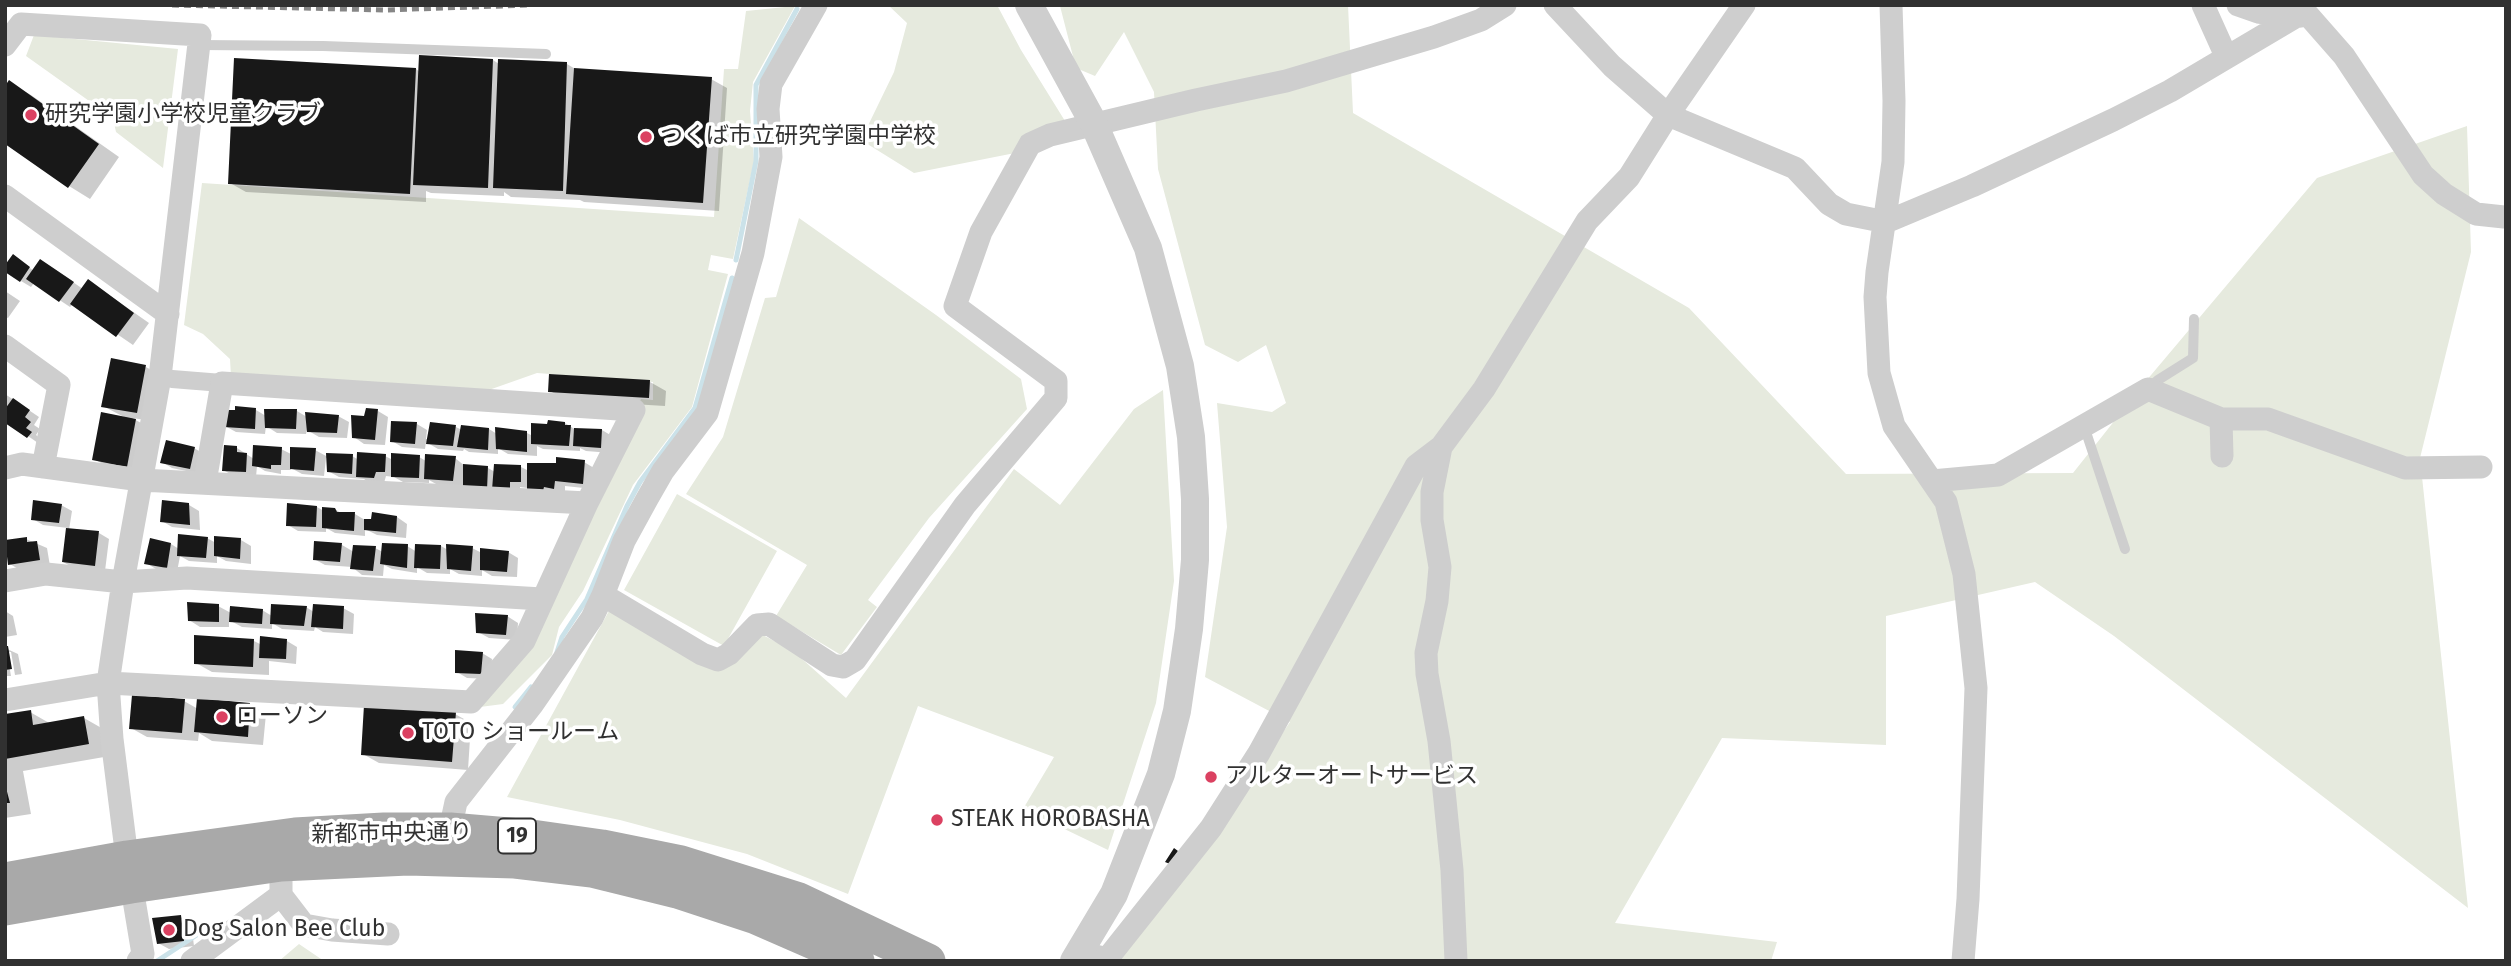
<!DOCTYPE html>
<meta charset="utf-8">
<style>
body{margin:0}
#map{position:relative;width:2511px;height:966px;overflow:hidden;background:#fff;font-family:"Fira Sans",sans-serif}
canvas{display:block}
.frame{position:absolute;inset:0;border:7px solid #313131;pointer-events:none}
</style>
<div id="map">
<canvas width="2511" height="966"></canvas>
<div class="frame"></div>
</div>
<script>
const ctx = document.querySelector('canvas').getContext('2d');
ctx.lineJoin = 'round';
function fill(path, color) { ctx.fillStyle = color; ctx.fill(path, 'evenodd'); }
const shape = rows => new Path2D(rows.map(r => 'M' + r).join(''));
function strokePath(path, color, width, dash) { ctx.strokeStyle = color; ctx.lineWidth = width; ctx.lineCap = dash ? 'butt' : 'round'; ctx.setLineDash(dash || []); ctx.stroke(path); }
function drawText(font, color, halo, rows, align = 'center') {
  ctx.font = font + ' "Fira Sans","Noto Sans JP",sans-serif'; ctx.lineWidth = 7; ctx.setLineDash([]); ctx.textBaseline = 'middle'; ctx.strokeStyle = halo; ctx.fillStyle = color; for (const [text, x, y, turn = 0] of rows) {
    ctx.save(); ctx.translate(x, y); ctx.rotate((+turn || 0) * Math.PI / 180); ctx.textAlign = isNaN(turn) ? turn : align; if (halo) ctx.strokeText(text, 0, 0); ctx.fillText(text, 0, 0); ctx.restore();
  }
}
fill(shape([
 [888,5,997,5,1021,50,1065,121,1015,153,914,173,861,140,894,72,907,23],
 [1061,5,1348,5,1353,113,1689,308,1846,474,2073,473,2146,381,2317,178,2467,126,2471,252,2420,458,2468,908,2114,636,2035,582,1886,616,1886,745,1722,738,1615,923,1777,942,1771,961,1118,961,1181,883,1290,722,1205,677,1227,527,1217,403,1272,412,1286,403,1266,345,1238,362,1205,345,1158,169,1154,92,1124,32,1095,76,1076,68,1060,6],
 [795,6,753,82,750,111,754,161,733,259,711,255,708,270,728,274,692,407,633,485,583,591,559,627,552,655,503,704,480,707,524,655,641,399,653,400,653,382,537,373,486,391,231,377,230,359,203,334,184,325,202,183,714,217,724,69,738,69,746,11],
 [34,35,178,49,163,168,116,132,113,118,26,56],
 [799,218,936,315,1021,379,1027,409,929,518,868,600,877,607,841,655,776,616,807,565,686,494,723,437,765,298,776,297],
 [1163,390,1174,581,1156,703,1108,850,1023,809,1054,757,918,706,848,894,747,854,620,820,507,797,610,609,711,668,761,634,793,651,846,698,1014,469,1060,505,1134,409],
 [677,494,777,551,724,646,624,590],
 [299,944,324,961,279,961]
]), '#e6eade');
fill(shape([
 [493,60,499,64,499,61,567,64,577,70,711,79,727,88,719,211,584,202,580,200,511,197,504,192,504,196,431,193,426,191,426,202,246,192,230,183,416,69,420,72],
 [10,83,31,95,119,157,90,199,69,186],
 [23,263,34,271,51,267,83,289,89,281,149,323,133,345,73,304,70,307,34,283,31,287,21,281],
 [5,291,20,301,8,318,5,317],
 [146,367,162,376,153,421,132,418,152,429,143,475,110,468,94,459,124,417,103,406],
 [650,382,666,391,665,406,566,400,550,391],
 [5,394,39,417,34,425,40,429,36,435,41,439,38,443,5,420],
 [256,410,266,416,266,411,297,411,307,417,338,416,349,422,347,438,319,437,307,430,306,434,277,433,266,426,265,434,236,432,225,426],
 [378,411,388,417,385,445,364,444,354,437],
 [565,423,576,430,602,430,612,436,611,453,586,451,580,448,580,451,543,449,537,446,537,456,508,454,498,448,498,454,469,452,464,449,463,451,438,449,426,442,425,449,402,447,392,441,417,424,427,430,426,439,429,439,432,424,456,427,462,430,489,429,497,434,527,433,533,436],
 [194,448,204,454,200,474,172,468,162,462],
 [237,448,254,459,281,449,291,454,315,450,328,457,352,456,359,460,385,456,393,460,419,457,426,461,455,458,465,466,488,468,495,472,521,467,529,471,584,462,594,468,593,489,565,486,565,493,520,487,520,497,436,484,429,480,429,483,403,482,394,477,386,476,384,483,368,482,364,479,339,477,328,471,328,458,326,458,324,476,302,474,291,468,291,470,281,470,281,474,265,471,257,466,256,477,234,476,223,470],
 [61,505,72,511,69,530,99,533,109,539,105,571,74,568,63,562,68,528,43,525,33,519],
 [189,505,199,511,200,530,172,527,162,521],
 [317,507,324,511,335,509,342,514,355,514,365,520,397,517,407,524,406,538,377,535,365,529,365,536,335,533,326,528,326,532,298,531,288,525],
 [207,538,216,543,241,540,251,546,251,564,226,561,217,556,217,563,189,561,180,556,177,572,156,569,146,563,171,544,179,549],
 [26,539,47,548,50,566,20,570,10,564],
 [315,543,342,545,354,552,375,548,383,552,407,546,417,552,441,546,448,550,472,548,482,553,508,552,518,558,517,577,492,576,482,570,482,576,459,574,450,569,450,574,427,573,417,567,417,573,392,569,384,565,383,576,362,575,352,567,325,565,314,559],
 [218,606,231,613,262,610,272,616,306,607,314,612,343,608,354,614,353,634,323,632,315,627,314,631,282,629,272,623,272,629,242,627,229,620,229,627,200,627,189,620],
 [5,611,13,616,17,635,5,637],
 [507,616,518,623,517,640,489,638,478,632],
 [254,641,262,645,287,641,297,647,296,664,269,661,269,675,212,672,196,663],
 [5,648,18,654,22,674,15,675,11,652,7,652,11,676,5,676],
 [482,653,492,659,491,679,467,678,457,672],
 [184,701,198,709,250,704,266,714,263,745,212,741,199,733,198,741,147,737,131,728],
 [30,712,51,724,84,718,105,730,110,756,23,771,31,814,5,818,5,716],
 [455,714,471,723,468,770,379,763,363,754],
 [180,917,191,923,194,946,169,949,158,943]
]), '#0003');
strokePath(shape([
 [736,260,756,161,756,85,797,9],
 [557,652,562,637,587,599,627,506,640,482,695,408,732,278],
 [515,707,531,687],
 [157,961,215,923]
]), '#cbe2e9', 5);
fill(shape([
 [419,55,493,59,488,188,413,185],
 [234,58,416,68,410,194,228,184],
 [498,59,567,62,563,191,493,188],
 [574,68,712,77,703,203,566,194],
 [9,80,99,144,68,188,5,144,5,86],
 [13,254,30,267,20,282,5,272,5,265],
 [40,259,74,282,59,302,26,279],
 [88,279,134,313,116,337,70,304],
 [111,358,146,365,137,413,101,407],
 [549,374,650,380,649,398,548,392],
 [13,398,30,410,25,417,31,422,26,428,32,432,27,438,5,423,5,409],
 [235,406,256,408,255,429,224,427,223,410,235,410],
 [366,408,378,409,375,440,352,438,351,415,364,416],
 [264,409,297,409,296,429,265,428],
 [101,412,136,419,127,467,92,460],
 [305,412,339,415,337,433,307,432],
 [548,420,565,422,565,425,571,425,569,446,531,444,531,423,547,424],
 [391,421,417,422,415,444,390,442],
 [430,422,456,425,453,446,426,444],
 [461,425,489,428,488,450,457,447],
 [495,427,527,431,527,452,496,449],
 [574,428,602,429,601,448,573,446],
 [166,440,195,447,190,469,160,463],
 [224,445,237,446,237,452,247,453,246,472,222,471],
 [253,445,282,447,281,465,271,465,271,469,252,466],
 [290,447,316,448,314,471,290,469],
 [357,452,386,454,385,472,376,472,374,478,356,477],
 [326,453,353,454,352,474,327,472],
 [391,453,420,455,419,478,391,477],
 [425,454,456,456,453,481,424,479],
 [556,457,585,460,583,484,555,481,554,489,544,487,541,498,527,495,527,463,556,463],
 [463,464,488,466,487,490,463,489],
 [494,464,521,465,521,482,510,482,510,492,492,490],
 [33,500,62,504,59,523,31,520],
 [162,500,189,503,190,525,160,522],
 [287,503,317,506,316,527,286,526],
 [322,507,335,508,337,512,355,512,354,531,322,528],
 [372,512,397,516,396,533,364,530,364,519,371,519],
 [66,528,99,531,95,566,62,562],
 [178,534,208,537,206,558,177,556],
 [214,536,241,538,240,559,214,556],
 [27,537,27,542,37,541,40,560,8,565,5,540],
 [150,538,171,543,167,568,144,564],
 [314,541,342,543,340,562,313,560],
 [382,543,408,544,407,568,380,564],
 [415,544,441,545,440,569,414,568],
 [446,544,473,546,471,571,447,569],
 [353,545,376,546,373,571,350,569],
 [480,548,509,551,507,572,480,570],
 [187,602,219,604,219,622,188,621],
 [271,604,307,606,304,626,270,624],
 [313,604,344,606,343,629,311,627],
 [230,606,263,609,262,624,229,622],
 [475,613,508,615,506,635,476,633],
 [194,635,254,639,253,667,194,664],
 [260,636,287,639,286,659,259,658],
 [5,646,8,646,12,669,5,670],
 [455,650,483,652,481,674,455,673],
 [132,695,185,699,182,733,129,729],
 [197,698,250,703,248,737,194,732],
 [364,705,456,712,452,762,361,755],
 [31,710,33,725,84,716,89,744,5,759,5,714],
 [5,784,10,803,5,803],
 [1174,848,1178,851,1170,864,1165,862],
 [181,915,184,941,157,944,152,918]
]), '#181818');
strokePath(shape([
 [199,45,323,46,546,54],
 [2148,389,2158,380,2193,358,2194,319],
 [2084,426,2125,549]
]), '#cecece', 10);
strokePath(shape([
 [172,379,222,383]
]), '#cecece', 18);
strokePath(shape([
 [1555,5,1612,66,1668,115,1795,168,1829,204,1846,214,1886,222,1972,186,2113,120,2170,91,2295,17,2308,15,2344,56,2423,175,2444,194,2476,214,2504,217],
 [1891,5,1894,101,1893,162,1877,272,1875,297,1879,373,1894,426,1946,502,1964,574,1976,688,1968,899,1963,961],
 [2203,5,2226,56],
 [2238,5,2258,12,2295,17],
 [5,45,21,24,200,35,160,377,123,582,108,683,112,739,127,858,143,954,138,961],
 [5,196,168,314],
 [5,346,59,385,43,467],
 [2221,419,2222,456],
 [1441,447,1432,492,1432,520,1440,567,1437,601,1426,653,1427,674,1439,741,1452,870,1456,961],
 [5,468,22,464,141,480,587,503],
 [1932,481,1998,475,2148,389,2221,419,2268,419,2405,468,2481,467],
 [5,581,46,574,123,582,187,578,542,599],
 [603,595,702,654,718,660,729,654,757,625,769,624,832,665,843,667,855,660,965,505,1056,398,1056,381,955,306,981,232,1030,144,1050,135,1196,100,1286,81,1434,37,1481,20,1505,5],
 [5,700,108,683,471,702,524,641,587,503,634,410,222,383,205,482],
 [450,830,456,802,532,705,592,618,603,595,624,541,647,499,663,471,707,413,753,253,771,157,768,109,771,84,816,5],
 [281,864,281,895,304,925,332,930,388,934],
 [1079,952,1107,959,1211,828,1259,753,1416,466,1441,447,1484,389,1587,221,1629,177,1668,115,1744,5],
 [192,961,281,895]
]), '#cecece', 23);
strokePath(shape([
 [1029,5,1094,124,1148,248,1180,366,1191,437,1195,499,1195,560,1189,629,1177,711,1161,774,1114,894,1074,961]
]), '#cecece', 28);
strokePath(shape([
 [5,880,127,858,295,835,384,830,450,830,532,837,602,847,681,863,799,900,928,961],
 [5,908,131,886,281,864,408,858,515,861,592,870,677,891,756,917,857,961]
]), '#a9a9a9', 35);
strokePath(shape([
 [172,5,386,10,530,5]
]), '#868686', 5, [7, 5]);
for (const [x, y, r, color] of [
 [31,115,7,"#db4161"],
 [646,137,7,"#db4161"],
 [222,717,7,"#db4161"],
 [408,733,7,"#db4161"],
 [1211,777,7,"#db4161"],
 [937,820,7,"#db4161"],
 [169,930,7,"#db4161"]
]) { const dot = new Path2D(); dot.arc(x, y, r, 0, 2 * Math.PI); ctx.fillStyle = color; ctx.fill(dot); strokePath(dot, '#fff', 2.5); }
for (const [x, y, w] of [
 [517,836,38]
]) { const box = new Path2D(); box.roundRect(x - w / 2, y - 17.5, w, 35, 5); ctx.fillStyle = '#fff'; ctx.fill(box); strokePath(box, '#313131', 2); }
drawText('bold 21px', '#313131', null, [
 ["19",517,836]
]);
drawText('23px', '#313131', '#fff', [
 ["研究学園小学校児童クラブ",45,115],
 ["つくば市立研究学園中学校",660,137],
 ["ローソン",236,717],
 ["TOTO ショールーム",422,733],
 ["アルターオートサービス",1225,777],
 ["STEAK HOROBASHA",951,820],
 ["Dog Salon Bee Club",183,930]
], 'left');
drawText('23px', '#313131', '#fff', [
 ["新都市中央通り",392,834,-1]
]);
</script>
